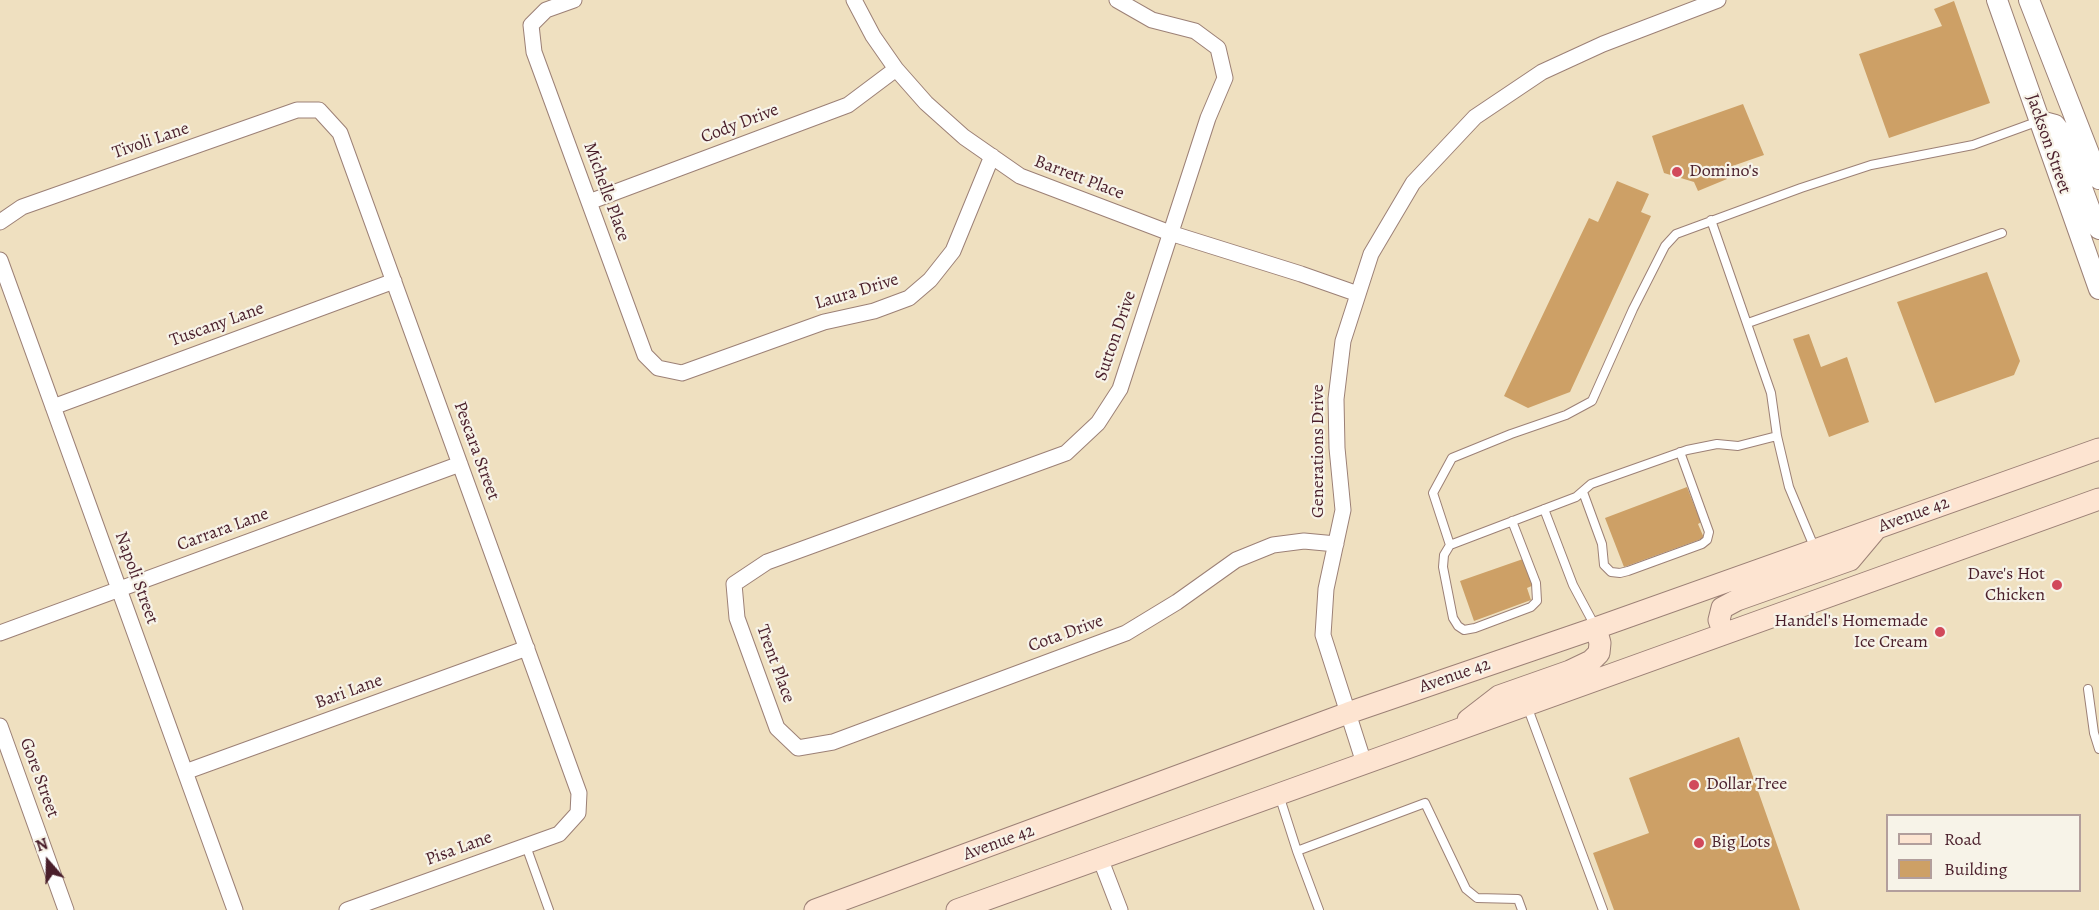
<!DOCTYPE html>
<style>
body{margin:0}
#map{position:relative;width:2099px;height:910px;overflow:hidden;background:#efe0c0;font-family:Alegreya,serif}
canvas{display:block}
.legend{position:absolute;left:1886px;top:814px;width:195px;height:78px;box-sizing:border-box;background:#f7f3e8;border:2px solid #b29e9c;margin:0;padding:8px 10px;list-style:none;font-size:18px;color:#4a1f2b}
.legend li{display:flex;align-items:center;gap:12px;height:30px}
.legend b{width:30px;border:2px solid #b29e9c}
.north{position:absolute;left:18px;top:832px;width:60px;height:60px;-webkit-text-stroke:4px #f7f3e8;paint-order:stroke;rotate:340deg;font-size:16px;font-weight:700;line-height:24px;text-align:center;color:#4a1f2b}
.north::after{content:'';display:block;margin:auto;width:21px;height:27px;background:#4a1f2b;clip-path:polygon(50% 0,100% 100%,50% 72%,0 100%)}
</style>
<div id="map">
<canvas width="2099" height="910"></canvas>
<ul class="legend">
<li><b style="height:8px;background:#fde4d1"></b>Road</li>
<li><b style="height:16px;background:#cda066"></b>Building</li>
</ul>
<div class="north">N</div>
</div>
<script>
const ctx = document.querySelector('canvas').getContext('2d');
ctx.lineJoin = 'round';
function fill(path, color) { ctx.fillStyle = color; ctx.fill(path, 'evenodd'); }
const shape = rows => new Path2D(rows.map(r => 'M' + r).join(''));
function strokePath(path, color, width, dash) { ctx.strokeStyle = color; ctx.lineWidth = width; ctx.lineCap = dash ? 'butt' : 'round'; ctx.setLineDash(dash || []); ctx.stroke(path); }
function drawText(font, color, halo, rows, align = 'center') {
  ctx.font = font + ' Alegreya,serif'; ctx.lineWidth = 4.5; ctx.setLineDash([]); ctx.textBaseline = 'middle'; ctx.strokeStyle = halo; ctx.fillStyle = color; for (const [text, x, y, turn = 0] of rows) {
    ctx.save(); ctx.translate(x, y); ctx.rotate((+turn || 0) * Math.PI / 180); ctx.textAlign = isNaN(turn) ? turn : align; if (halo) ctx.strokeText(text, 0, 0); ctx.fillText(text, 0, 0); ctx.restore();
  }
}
fill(shape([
 [1954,1,1990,103,1889,138,1859,54,1942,26,1934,9],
 [1743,104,1764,155,1724,169,1727,179,1698,191,1694,182,1664,173,1652,136],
 [1617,181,1649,194,1641,212,1651,216,1570,392,1528,408,1504,396,1589,218,1598,222],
 [1987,272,2020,361,2014,375,1935,403,1897,302],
 [1809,334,1821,367,1847,357,1869,422,1829,437,1793,339],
 [1687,487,1696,510,1699,508,1703,521,1698,524,1704,538,1624,567,1605,518],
 [1523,559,1534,585,1527,588,1531,600,1474,621,1460,581],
 [1739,737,1800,910,1614,910,1593,853,1649,833,1629,778]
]), '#cda066');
const service = shape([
 [1711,220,1771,393,1777,436,1789,487,1815,549],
 [1748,323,2002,233],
 [1777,436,1738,446,1717,444,1687,450,1591,484,1576,497,1450,545,1433,493,1452,458,1511,434,1566,415,1592,401,1633,309,1665,246,1676,234,1801,188,1871,165,1973,145,2039,121],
 [1583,492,1602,544,1604,565,1611,572,1620,573,1628,571,1702,544,1707,540,1709,532,1680,452],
 [1544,509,1573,585,1595,626],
 [1450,545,1444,555,1443,567,1453,618,1458,626,1464,630,1475,628,1531,607,1537,601,1536,583,1512,521],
 [2088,689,2094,733,2099,749],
 [1527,706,1603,910],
 [1279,795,1297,851,1319,910],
 [526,846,549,910],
 [1297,851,1425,803,1466,889,1477,898,1518,899,1522,910]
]);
const minor = shape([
 [574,0,546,10,531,25,534,52,645,355,658,368,682,373,824,322,874,311,909,298,930,280,953,251,992,156],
 [854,0,873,36,896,69,926,103,964,137,1020,176,1170,233,1301,274,1358,294],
 [1117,0,1152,20,1195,31,1218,48,1225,78,1208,118,1120,389,1098,423,1066,453,767,562,734,584,737,618,777,728,798,748,833,742,1126,633,1177,602,1236,560,1273,545,1304,541,1336,544],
 [589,202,848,105,896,69],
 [0,222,22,207,297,110,319,110,340,133,579,793,578,813,559,834,347,910],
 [0,260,235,910],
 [53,407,394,281],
 [0,633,460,464],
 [0,726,66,910],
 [1364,763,1323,635,1326,589,1343,510,1337,448,1336,399,1343,341,1371,254,1413,183,1475,117,1542,72,1603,44,1718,0],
 [185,772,527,648],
 [1100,858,1120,910]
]);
const tertiary = shape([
 [1997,0,2099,289],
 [2029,0,2099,179],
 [2040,121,2055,125,2062,134,2095,223,2099,229]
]);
const secondary = shape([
 [1724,634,1719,620,1722,608,1737,600,1850,560,1876,529],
 [1468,720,1499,696,1570,671,1591,661,1599,653,1600,643,1596,628],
 [815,910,1348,713,1596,628,2099,449],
 [957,910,2099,499]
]);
strokePath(service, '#9c8076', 10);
strokePath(minor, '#9c8076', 17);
strokePath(tertiary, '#9c8076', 22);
strokePath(secondary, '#9c8076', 23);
strokePath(service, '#fff', 8);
strokePath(minor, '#fff', 15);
strokePath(tertiary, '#fff', 20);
strokePath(secondary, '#fde4d1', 21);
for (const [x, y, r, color] of [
 [1677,172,6,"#d1495b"],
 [2057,585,6,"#d1495b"],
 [1940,632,6,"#d1495b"],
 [1694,785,6,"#d1495b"],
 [1699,843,6,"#d1495b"]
]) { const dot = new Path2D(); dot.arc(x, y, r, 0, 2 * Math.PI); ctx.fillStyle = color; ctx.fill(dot); strokePath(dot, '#f7f3e8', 2); }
drawText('18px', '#4a1f2b', '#f7f3e8', [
 ["Cody Drive",740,124,-21],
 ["Tivoli Lane",151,141,-19],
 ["Jackson Street",2048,144,71],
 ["Barrett Place",1079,178,21],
 ["Michelle Place",606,192,70],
 ["Laura Drive",857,292,-17],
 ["Tuscany Lane",217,325,-20],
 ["Sutton Drive",1116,336,-71],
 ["Pescara Street",476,451,70],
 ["Generations Drive",1319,451,-90],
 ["Avenue 42",1914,515,-20],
 ["Carrara Lane",223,530,-20],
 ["Napoli Street",136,578,70],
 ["Cota Drive",1066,634,-20],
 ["Trent Place",775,664,70],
 ["Avenue 42",1455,676,-19],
 ["Bari Lane",349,692,-20],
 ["Gore Street",39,778,70],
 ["Avenue 42",999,843,-20],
 ["Pisa Lane",459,849,-20]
]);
drawText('18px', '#4a1f2b', '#f7f3e8', [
 ["Domino's",1689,172],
 ["Dave's Hot",2045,575,"right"],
 ["Chicken",2045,596,"right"],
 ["Handel's Homemade",1928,622,"right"],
 ["Ice Cream",1928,643,"right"],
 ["Dollar Tree",1706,785],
 ["Big Lots",1711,843]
], 'left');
</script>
